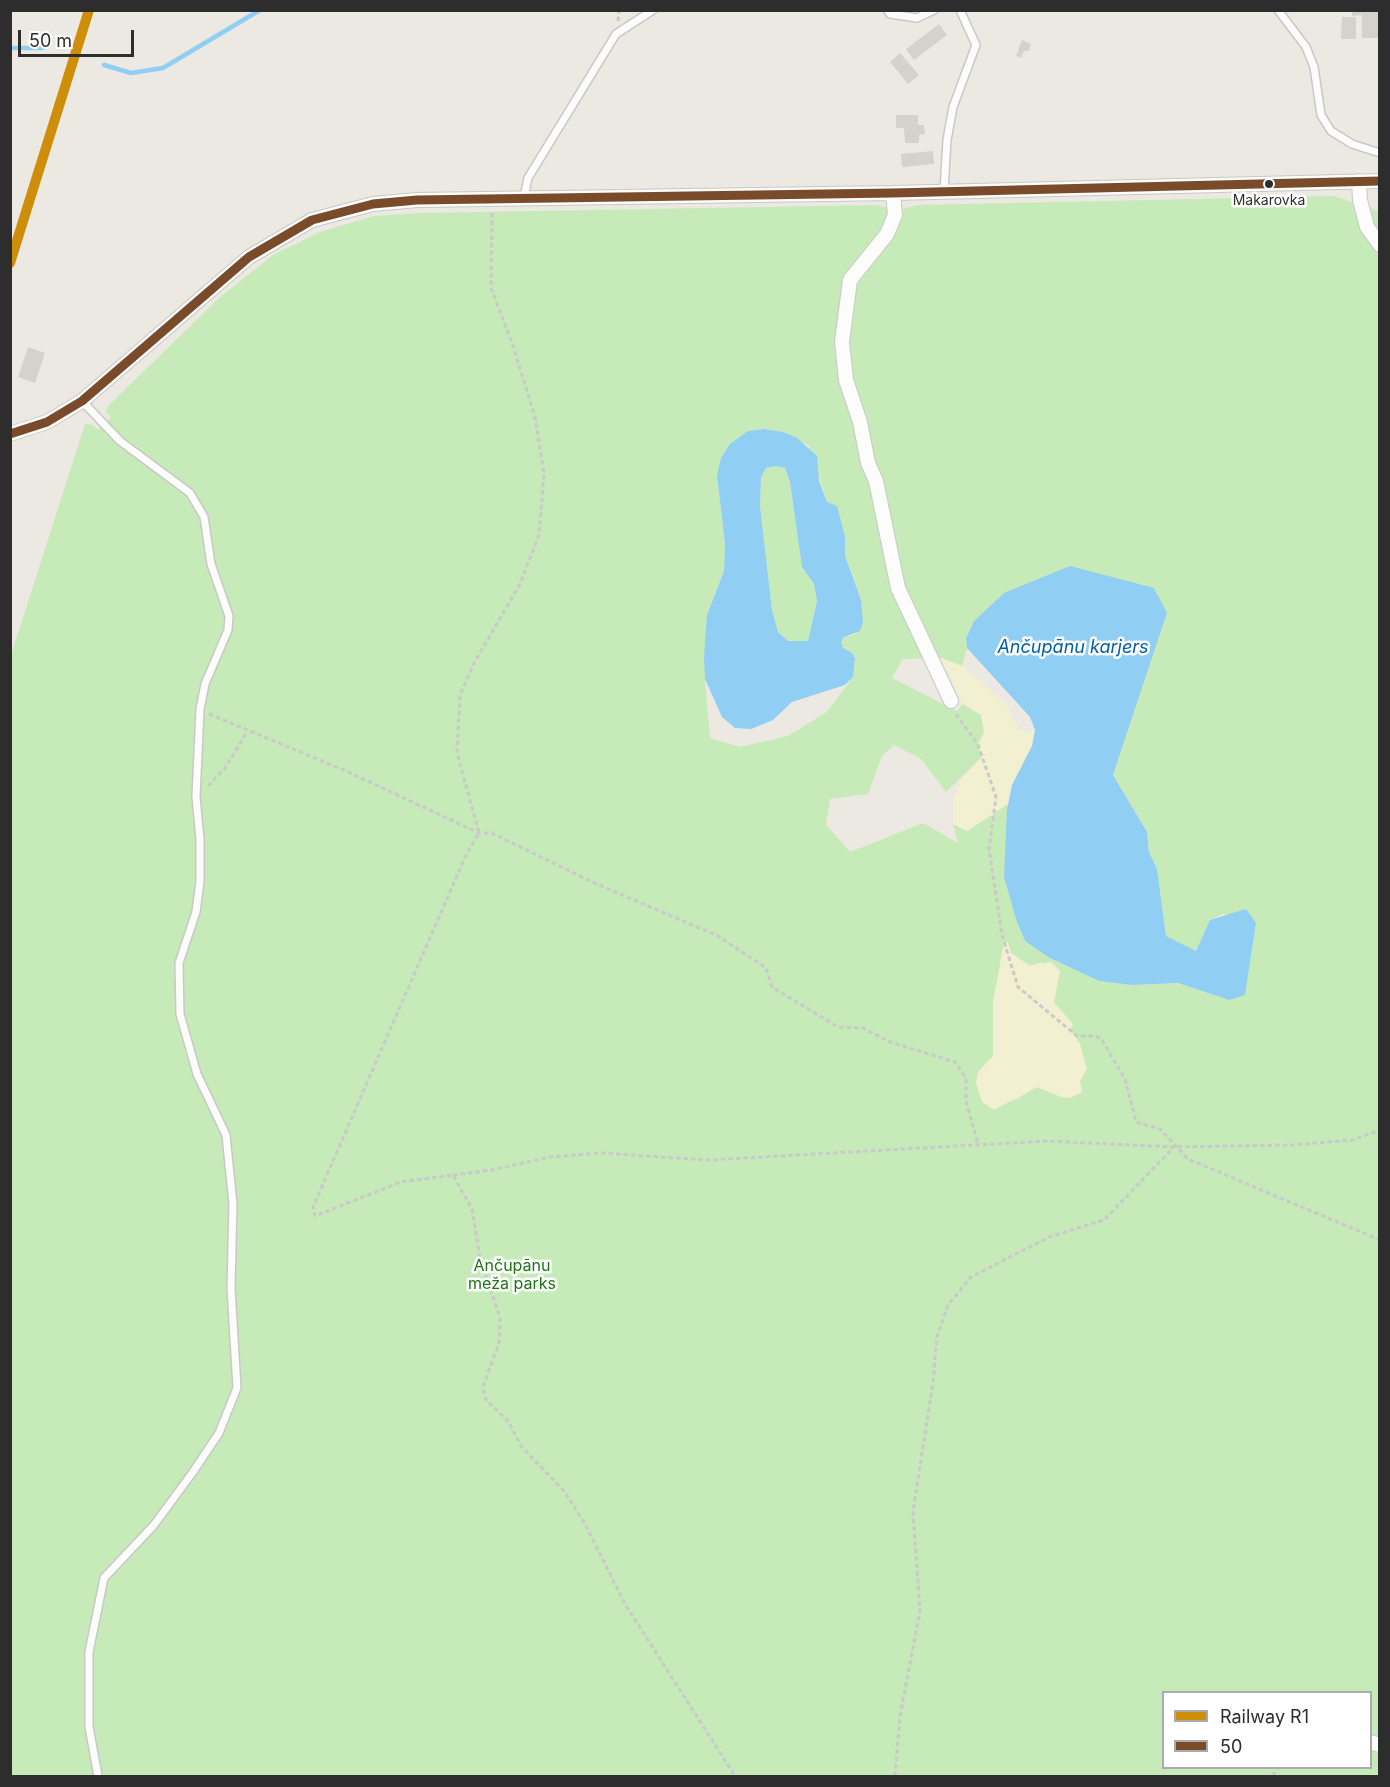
<!DOCTYPE html>
<meta charset="utf-8">
<style>
body{margin:0}
#map{position:relative;width:1390px;height:1787px;overflow:hidden;background:#ece9e3;font-family:Inter,sans-serif}
canvas{display:block}
.frame{position:absolute;inset:0;border:12px solid #2d2d2d;pointer-events:none}
.legend{position:absolute;left:1162px;top:1691px;width:210px;height:78px;box-sizing:border-box;background:#fff;border:2px solid #ababab;margin:0;padding:8px 10px;list-style:none;font-size:18px;color:#2d2d2d}
.legend li{display:flex;align-items:center;gap:12px;height:30px}
.legend b{width:30px;border:2px solid #ababab}
.scale{position:absolute;left:18px;top:30px;width:116px;height:27px;box-sizing:border-box;border:3px solid #2d2d2d;border-top:0;padding-left:8px;font-size:18px;line-height:21px;white-space:nowrap;color:#2d2d2d;-webkit-text-stroke:4px #fff;paint-order:stroke}
</style>
<div id="map">
<canvas width="1390" height="1787"></canvas>
<div class="frame"></div>
<ul class="legend">
<li><b style="height:8px;background:#cf8e09"></b>Railway R1</li>
<li><b style="height:8px;background:#7a4b2a"></b>50</li>
</ul>
<div class="scale">50 m</div>
</div>
<script>
const ctx = document.querySelector('canvas').getContext('2d');
ctx.lineJoin = 'round';
function fill(path, color) { ctx.fillStyle = color; ctx.fill(path, 'evenodd'); }
const shape = rows => new Path2D(rows.map(r => 'M' + r).join(''));
function strokePath(path, color, width, dash) { ctx.strokeStyle = color; ctx.lineWidth = width; ctx.lineCap = dash ? 'butt' : 'round'; ctx.setLineDash(dash || []); ctx.stroke(path); }
function drawText(font, color, halo, rows, align = 'center') {
  ctx.font = font + ' Inter,sans-serif'; ctx.lineWidth = 5; ctx.setLineDash([]); ctx.textBaseline = 'middle'; ctx.strokeStyle = halo; ctx.fillStyle = color; for (const [text, x, y, turn = 0] of rows) {
    ctx.save(); ctx.translate(x, y); ctx.rotate((+turn || 0) * Math.PI / 180); ctx.textAlign = isNaN(turn) ? turn : align; if (halo) ctx.strokeText(text, 0, 0); ctx.fillText(text, 0, 0); ctx.restore();
  }
}
fill(shape([
 [1334,196,1379,211,1379,1776,11,1776,11,655,85,424,93,425,98,430,111,417,106,412,107,407,220,297,273,255,320,232,374,216,420,213,876,205,899,210,918,205],
 [764,429,783,432,809,446,827,502,845,537,845,556,861,600,856,634,844,637,841,642,842,648,852,653,855,659,853,677,827,712,788,736,740,747,710,738,705,679,707,615,724,571,725,544,717,476,748,431],
 [1004,593,1167,613,1113,775,1147,832,1149,852,1157,869,1166,936,1196,951,1210,920,1223,914,1256,923,1245,994,1229,1000,1178,983,1132,985,1099,981,1048,957,1025,941,1017,922,1008,804,967,831,953,824,958,843,923,823,850,852,826,825,830,799,868,794,882,756,894,745,921,759,946,792,982,757,978,746,984,732,981,715,963,704,957,711,892,678,903,659,941,658,962,666,967,648,966,638,974,621],
 [1004,942,1008,943,1011,953,1030,966,1042,962,1054,1003,1073,1024,1070,1030,1080,1044,1080,1081,1047,1090,1037,1086,1016,1100,978,1072,993,1056],
 [1164,1692,1370,1692,1370,1768,1164,1768],
 [775,466,785,468,790,482,802,567,814,584,817,601,808,641,788,641,778,632,772,610,760,506,761,477,766,468]
]), '#c7eab9');
fill(shape([
 [941,658,962,666,985,685,1006,704,1018,728,1027,733,1035,730,1032,746,1012,785,1008,804,967,831,953,824,953,800,960,781,982,757,978,745,984,732,981,715,963,704],
 [1004,942,1008,943,1011,953,1030,966,1051,962,1060,971,1054,1003,1073,1024,1070,1030,1080,1044,1087,1069,1080,1081,1082,1092,1070,1098,1061,1097,1037,1087,994,1110,982,1102,976,1083,978,1072,993,1056,993,1002]
]), '#f2f0d0');
fill(shape([
 [764,429,783,432,797,438,817,456,819,481,827,502,837,506,845,537,845,556,861,600,863,621,860,631,844,637,841,642,843,648,852,653,855,659,853,677,845,685,792,702,773,720,751,729,735,728,722,717,705,679,704,658,707,615,724,571,725,544,717,476,721,458,730,444,748,431],
 [775,466,785,468,790,482,802,567,814,584,817,601,808,641,788,641,778,632,772,610,760,506,761,477,766,468],
 [1070,566,1154,588,1167,613,1113,775,1147,832,1149,852,1157,869,1166,936,1196,951,1210,920,1246,909,1256,923,1245,995,1229,1000,1178,983,1132,985,1099,981,1048,957,1025,941,1017,922,1004,877,1007,810,1012,785,1032,746,1035,730,1030,717,967,648,966,638,974,621,1004,593]
]), '#90cef3');
strokePath(shape([
 [10,48,43,48],
 [104,65,131,73,163,68,260,10]
]), '#90cef3', 4.5);
fill(shape([
 [1352,10,1380,10,1380,38,1362,38,1362,15,1352,16],
 [1342,17,1356,17,1356,39,1341,39],
 [939,24,947,35,914,60,906,49],
 [1022,40,1031,44,1029,51,1024,51,1021,58,1016,56],
 [900,53,919,75,908,84,890,62],
 [896,115,918,115,918,125,924,125,925,134,919,135,919,143,905,143,904,128,896,128],
 [933,151,934,164,902,167,901,154],
 [28,347,45,353,35,383,18,377]
]), '#d5d2ce');
const lane = shape([
 [887,10,890,14,917,18,934,10],
 [1278,10,1306,47,1314,67,1321,115,1331,131,1352,144,1380,153],
 [944,191,947,140,953,107,976,45,960,10],
 [524,197,528,178,616,34,653,10],
 [82,401,120,441,190,493,204,517,211,564,229,616,228,630,205,684,200,709,196,797,200,839,200,881,196,912,179,963,180,1014,197,1074,226,1135,233,1204,231,1288,237,1388,219,1433,193,1472,154,1525,104,1578,89,1652,89,1727,98,1776]
]);
const street = shape([
 [1359,181,1360,200,1367,227,1380,245],
 [893,193,895,215,887,234,850,280,842,342,846,380,860,422,868,463,876,481,898,588,951,701],
 [10,434,47,422,82,401,249,257,312,220,373,204,417,200,893,193,1380,181],
 [1370,1742,1380,1745]
]);
strokePath(lane, '#c9c8c8', 10);
strokePath(street, '#c9c8c8', 16);
strokePath(shape([
 [618,21,619,10],
 [492,213,491,288,512,343,535,417,544,474,539,535,520,584,474,663,460,695,457,753,479,833,466,855,313,1207,315,1216,401,1182,453,1175,472,1209,480,1258,500,1318,499,1343,483,1387,486,1400,508,1421,521,1446,564,1491,585,1524,625,1604,735,1776],
 [209,714,346,771,479,833,492,833,590,881,718,936,766,968,772,987,838,1027,863,1028,890,1042,955,1062,966,1078,966,1101,978,1144],
 [956,714,978,745,996,797,989,849,1002,935,1018,987,1077,1036,1096,1036,1102,1040,1125,1079,1136,1122,1160,1129,1188,1159,1380,1240],
 [208,786,225,768,247,732],
 [453,1175,491,1170,550,1157,601,1153,708,1160,1047,1141,1174,1147,1293,1145,1352,1140,1380,1130],
 [895,1776,900,1716,920,1611,913,1512,933,1382,937,1336,948,1305,971,1277,1049,1237,1104,1220,1174,1147],
 [1273,1776,1277,1768]
]), '#cacac9', 3, [4.5, 3]);
strokePath(lane, '#fcfcfb', 7);
strokePath(street, '#fcfcfb', 14);
strokePath(shape([
 [10,434,47,422,82,401,249,257,312,220,373,204,417,200,893,193,1380,181]
]), '#7a4b2a', 9);
strokePath(shape([
 [10,263,89,10]
]), '#cf8e09', 10);
for (const [x, y, r, color] of [
 [1269,184,5,"#2d2d2d"]
]) { const dot = new Path2D(); dot.arc(x, y, r, 0, 2 * Math.PI); ctx.fillStyle = color; ctx.fill(dot); strokePath(dot, '#fff', 2); }
drawText('14px', '#2d2d2d', '#fff', [
 ["Makarovka",1269,201]
]);
drawText('16px', '#1c7414', '#fff', [
 ["Ančupānu",512,1266],
 ["meža parks",512,1284]
]);
drawText('italic 18px', '#005eae', '#fff', [
 ["Ančupānu karjers",1073,648]
]);
</script>
